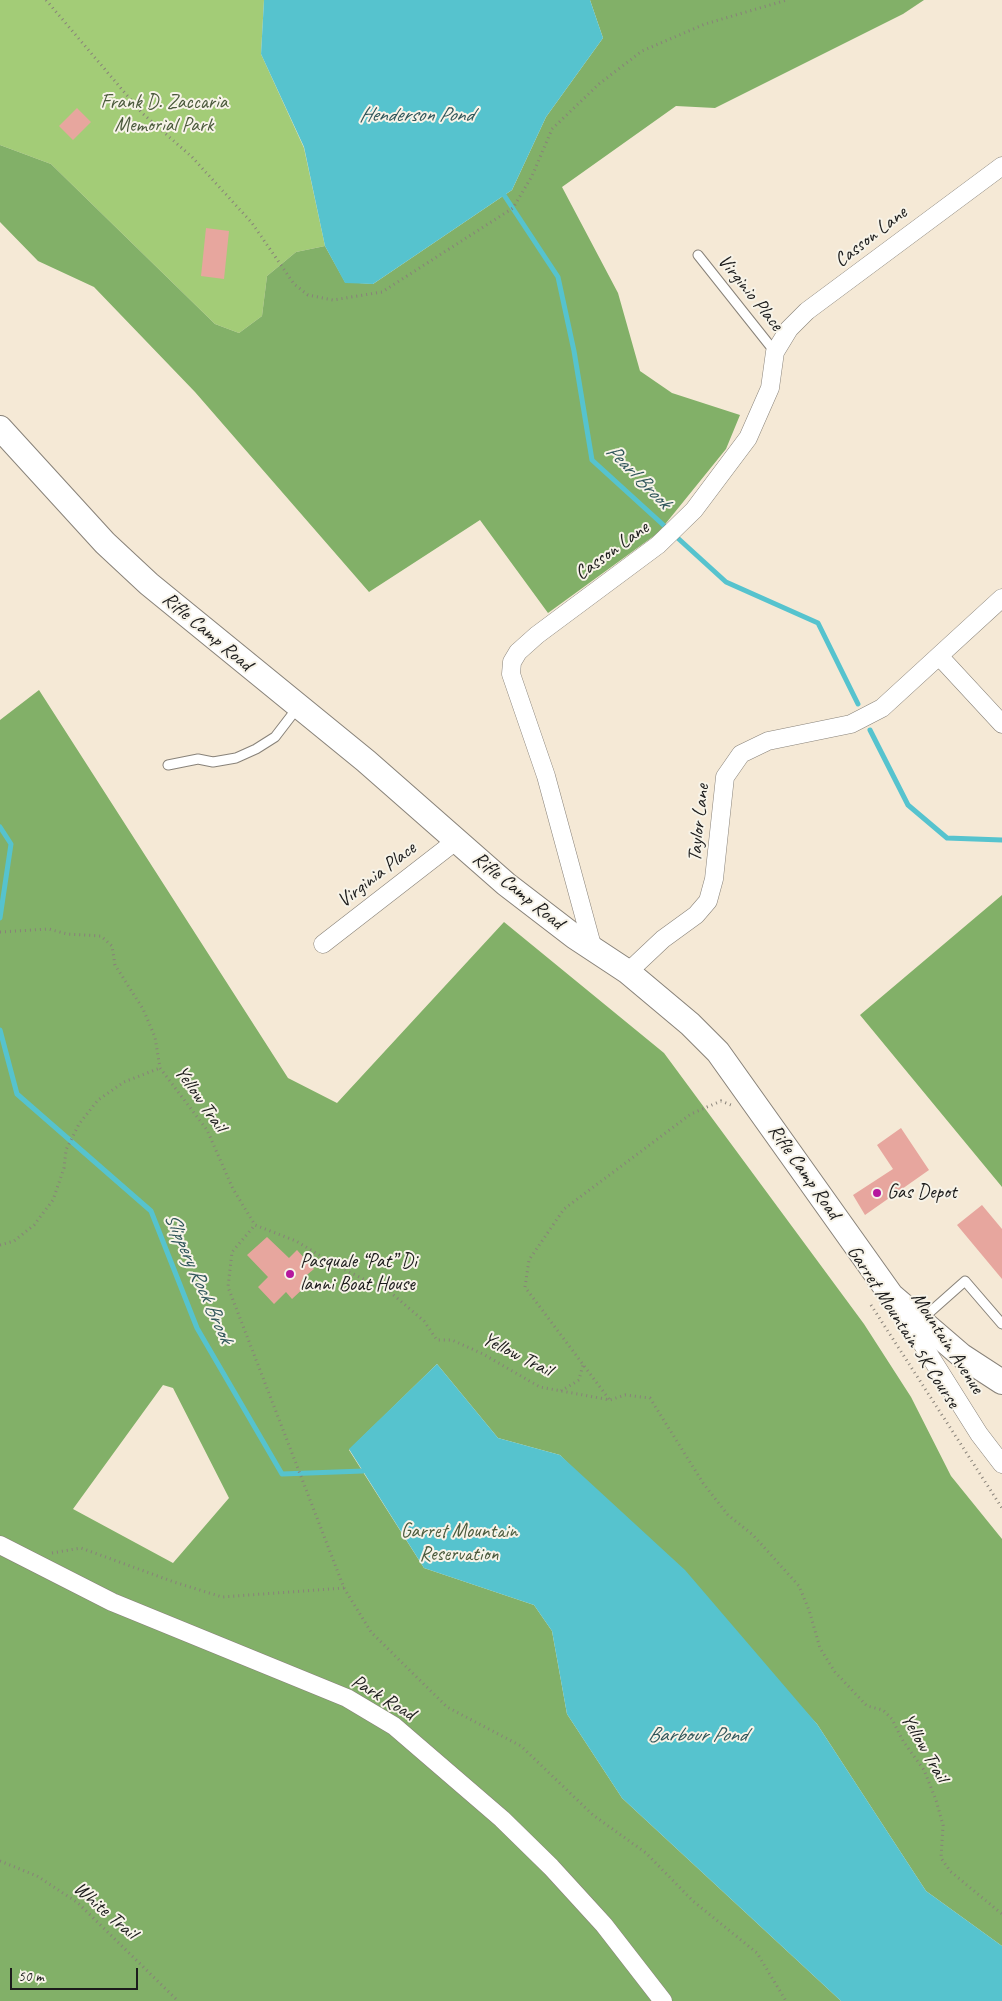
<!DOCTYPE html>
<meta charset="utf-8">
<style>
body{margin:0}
#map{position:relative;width:1002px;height:2001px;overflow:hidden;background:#f5e9d6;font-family:Caveat,sans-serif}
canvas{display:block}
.scale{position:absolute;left:10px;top:1968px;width:128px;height:22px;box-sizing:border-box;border:2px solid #1c1c1c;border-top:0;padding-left:6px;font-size:15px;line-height:18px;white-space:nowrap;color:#1c1c1c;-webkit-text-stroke:4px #f7f3e8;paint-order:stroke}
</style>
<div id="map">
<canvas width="1002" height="2001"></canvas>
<div class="scale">50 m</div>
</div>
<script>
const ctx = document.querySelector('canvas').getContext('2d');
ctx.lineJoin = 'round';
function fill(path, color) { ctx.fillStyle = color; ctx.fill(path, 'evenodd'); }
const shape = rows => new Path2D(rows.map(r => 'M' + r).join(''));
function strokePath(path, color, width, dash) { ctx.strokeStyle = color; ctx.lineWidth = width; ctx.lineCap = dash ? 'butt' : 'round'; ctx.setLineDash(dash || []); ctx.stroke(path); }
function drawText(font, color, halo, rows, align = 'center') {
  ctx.font = font + ' Caveat,sans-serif'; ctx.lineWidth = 4; ctx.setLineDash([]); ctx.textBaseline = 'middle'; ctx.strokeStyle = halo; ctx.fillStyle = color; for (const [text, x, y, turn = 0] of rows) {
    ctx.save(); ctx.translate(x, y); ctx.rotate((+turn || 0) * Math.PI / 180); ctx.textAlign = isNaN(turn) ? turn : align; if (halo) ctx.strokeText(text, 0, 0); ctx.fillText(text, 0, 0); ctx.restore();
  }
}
fill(shape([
 [0,0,264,0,261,54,304,148,325,246,296,252,267,276,262,316,239,333,215,324,51,164,0,145]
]), '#a3cc77');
fill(shape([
 [590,0,924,0,903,14,715,108,676,106,562,187,618,293,640,371,672,393,740,415,726,449,658,533,548,613,480,520,369,592,195,392,94,287,38,261,0,222,0,145,51,164,215,324,239,333,262,316,267,276,296,252,325,246,345,282,373,284,512,190,546,117,603,38],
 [39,690,288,1078,337,1103,504,922,664,1053,864,1324,911,1397,951,1476,1002,1539,1002,1946,926,1891,817,1724,560,1455,498,1438,437,1364,349,1450,424,1568,534,1605,552,1631,567,1714,622,1798,841,2001,0,2001,0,720],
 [163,1385,173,1388,229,1498,173,1563,73,1509],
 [1002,895,1002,1187,860,1015]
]), '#82b068');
fill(shape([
 [264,0,590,0,603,38,546,117,512,190,373,284,345,283,325,246,304,147,261,54],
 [437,1364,498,1438,560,1455,685,1570,817,1724,926,1891,1002,1946,1002,2001,841,2001,622,1798,567,1714,552,1631,534,1605,424,1568,349,1449]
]), '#56c3ce');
strokePath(shape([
 [504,195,558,277,574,351,592,460,726,582,818,623,858,704],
 [870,730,908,805,947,838,1002,840],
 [0,827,11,844,0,918],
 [0,1030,17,1094,151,1211,197,1328,282,1474,363,1471]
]), '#56c3ce', 5);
fill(shape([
 [77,108,91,122,73,140,59,126],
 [206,228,229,231,224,279,201,276],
 [901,1128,929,1170,865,1215,853,1195,893,1169,877,1145],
 [982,1205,1002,1229,1002,1279,957,1225],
 [267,1237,289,1258,297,1250,314,1269,302,1279,307,1285,292,1299,286,1292,274,1304,258,1287,268,1277,247,1255]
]), '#e7a69e');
const lane = shape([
 [698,255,775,352],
 [168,765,198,759,213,762,236,758,256,749,275,737,298,707],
 [921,1320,965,1281,1002,1324]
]);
const street = shape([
 [940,657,1002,724],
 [323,944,457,840],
 [593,949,546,776,511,674,512,662,518,652,537,635,658,545,694,510,748,438,770,388,775,352,789,329,807,311,1002,166],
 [628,972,663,939,696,915,708,901,714,879,725,777,741,754,768,741,851,724,882,708,1002,598],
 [901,1310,979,1434,1002,1464],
 [0,1545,112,1602,347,1698,394,1726,502,1819,551,1867,604,1925,663,2001]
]);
const secondary = shape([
 [0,428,105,543,149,584,366,761,506,884,575,937,628,972,690,1024,718,1052,891,1295,962,1356,1002,1382]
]);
strokePath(lane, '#888279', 11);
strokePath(street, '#888279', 19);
strokePath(secondary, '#888279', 26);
strokePath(shape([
 [46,0,142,113,192,157,252,223,294,284,308,295,333,300,382,292,513,208,532,176,552,129,599,84,642,51,705,24,787,0],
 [0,932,49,929,67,934,101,936,112,946,115,965,143,1009,155,1037,160,1068,207,1130,233,1189,255,1225,296,1241,339,1267,390,1292,424,1321,437,1340,452,1340,483,1354,540,1387,610,1400,625,1395,650,1398,703,1483,728,1515,753,1535,799,1586,809,1610,820,1648,835,1672,867,1706,883,1710,892,1719,903,1741,924,1770,936,1800,943,1825,941,1858,950,1871,1002,1914],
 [0,1245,14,1241,34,1225,53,1200,64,1168,66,1150,79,1124,98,1100,124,1082,160,1068],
 [871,1305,1002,1508],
 [561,1391,579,1380,583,1365],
 [609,1399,525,1287,529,1260,564,1209,691,1114,721,1101,731,1105],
 [52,1553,81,1548,174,1582,222,1597,344,1588,228,1287,232,1252,255,1225],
 [344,1588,371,1632,447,1707,521,1746,593,1815,646,1853,693,1901,757,1953,786,2001],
 [0,1861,37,1876,78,1903,178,2001]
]), '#888279', 3, [1, 4]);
strokePath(lane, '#fff', 9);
strokePath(street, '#fff', 18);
strokePath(secondary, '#fff', 24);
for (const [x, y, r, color] of [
 [877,1193,5,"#b5179e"],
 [290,1274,5,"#b5179e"]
]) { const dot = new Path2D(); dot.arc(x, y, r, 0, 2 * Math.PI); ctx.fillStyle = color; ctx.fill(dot); strokePath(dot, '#f7f3e8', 2); }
drawText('20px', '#4b5a3c', '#f7f3e8', [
 ["Frank D. Zaccaria",164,103],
 ["Memorial Park",164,126],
 ["Garret Mountain",459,1532],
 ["Reservation",459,1555]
]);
drawText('20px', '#1c1c1c', '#f7f3e8', [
 ["Casson Lane",871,237,-38],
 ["Virginio Place",750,293,51],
 ["Casson Lane",612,551,-36],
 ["Rifle Camp Road",207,632,40],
 ["Taylor Lane",699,823,-84],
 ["Virginia Place",377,875,-38],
 ["Rifle Camp Road",518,891,39],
 ["Yellow Trail",200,1099,55],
 ["Rifle Camp Road",804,1172,55],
 ["Garret Mountain 5K Course",903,1327,57],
 ["Mountain Avenue",947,1343,57],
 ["Yellow Trail",517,1355,27],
 ["Park Road",383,1698,31],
 ["Yellow Trail",924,1748,60],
 ["White Trail",105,1911,41]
]);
drawText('20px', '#1c1c1c', '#f7f3e8', [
 ["Gas Depot",887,1193],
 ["Pasquale “Pat” Di",300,1262],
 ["lanni Boat House",300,1285]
], 'left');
drawText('italic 21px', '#30565a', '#f7f3e8', [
 ["Henderson Pond",416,115],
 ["Pearl Brook",638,477,45],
 ["Slippery Rock Brook",198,1278,66],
 ["Barbour Pond",697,1735]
]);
</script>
